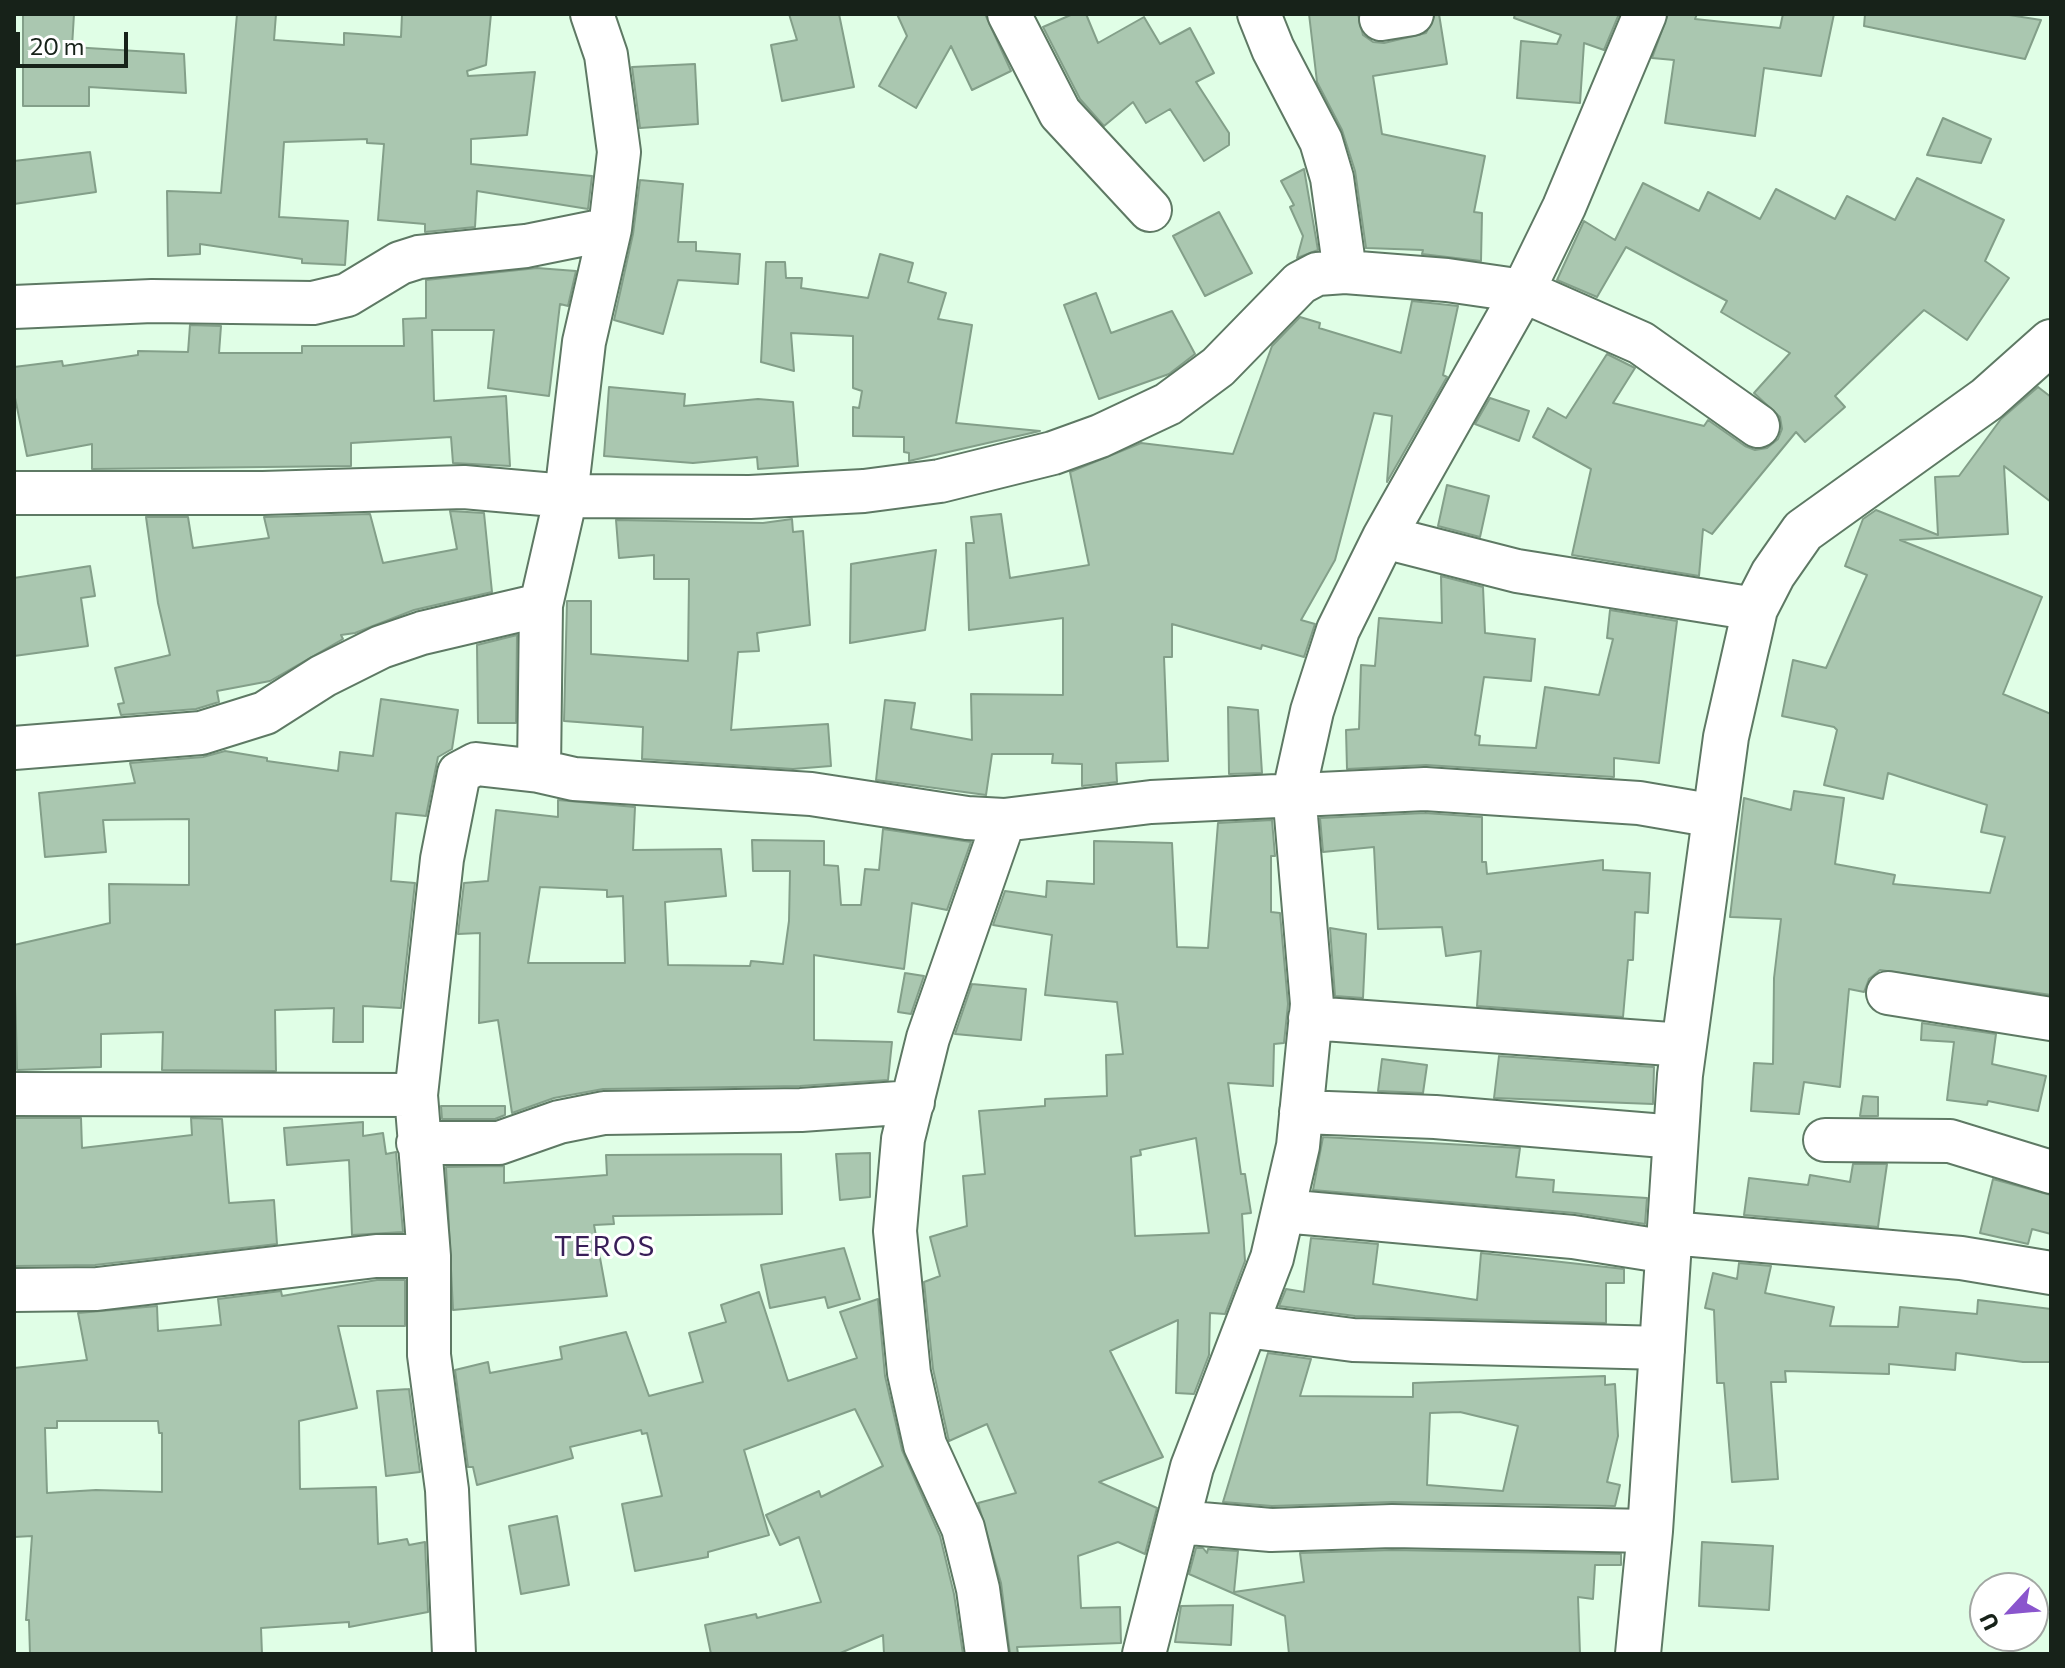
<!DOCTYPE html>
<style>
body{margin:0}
#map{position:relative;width:2065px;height:1668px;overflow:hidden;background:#e0fee6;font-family:Commissioner,sans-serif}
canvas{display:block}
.frame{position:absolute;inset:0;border:16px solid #172219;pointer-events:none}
.north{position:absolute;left:1969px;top:1572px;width:80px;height:80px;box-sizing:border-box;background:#fff;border:2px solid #a2a7a3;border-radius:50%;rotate:244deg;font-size:22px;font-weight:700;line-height:32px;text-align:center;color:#172219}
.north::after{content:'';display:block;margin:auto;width:28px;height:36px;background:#8a55cd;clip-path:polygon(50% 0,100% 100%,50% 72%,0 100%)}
.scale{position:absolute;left:16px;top:32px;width:112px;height:36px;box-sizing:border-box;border:4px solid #172219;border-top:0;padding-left:10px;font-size:24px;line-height:28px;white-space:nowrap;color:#172219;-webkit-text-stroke:6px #fff;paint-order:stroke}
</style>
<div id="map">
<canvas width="2065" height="1668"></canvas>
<div class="frame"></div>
<div class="north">U</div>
<div class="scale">20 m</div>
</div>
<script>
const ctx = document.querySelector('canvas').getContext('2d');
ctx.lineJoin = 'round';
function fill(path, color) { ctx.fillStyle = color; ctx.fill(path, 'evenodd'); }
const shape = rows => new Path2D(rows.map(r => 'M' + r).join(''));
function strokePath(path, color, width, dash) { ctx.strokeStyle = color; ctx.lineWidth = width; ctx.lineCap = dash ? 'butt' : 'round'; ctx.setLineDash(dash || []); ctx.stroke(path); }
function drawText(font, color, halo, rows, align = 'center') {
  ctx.font = font + ' Commissioner,sans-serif'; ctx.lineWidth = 6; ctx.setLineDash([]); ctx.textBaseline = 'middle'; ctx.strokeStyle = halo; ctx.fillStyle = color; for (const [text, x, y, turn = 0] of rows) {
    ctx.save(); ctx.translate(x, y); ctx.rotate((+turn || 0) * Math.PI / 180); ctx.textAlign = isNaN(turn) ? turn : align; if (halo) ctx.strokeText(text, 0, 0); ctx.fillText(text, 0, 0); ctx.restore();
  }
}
const building = shape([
 [23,14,74,14,72,47,184,54,186,93,89,87,89,106,23,106,23,14],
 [237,14,276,14,274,40,344,45,344,33,401,37,402,14,491,14,486,65,467,71,468,76,535,72,527,135,471,139,471,164,592,176,588,209,477,191,475,227,425,232,425,224,378,220,384,144,367,143,367,139,284,142,279,217,348,221,345,265,302,263,302,259,200,244,200,254,168,256,167,191,221,193,237,14],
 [789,14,839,14,854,87,782,101,771,45,797,40,789,14],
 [897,14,985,14,1011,71,972,90,951,46,916,108,879,86,907,36,897,14],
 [1073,14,1086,14,1098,43,1144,17,1160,44,1190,28,1214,73,1196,82,1229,133,1229,145,1204,161,1170,109,1146,123,1133,102,1104,126,1080,99,1043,27,1073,14],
 [1309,14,1358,14,1363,35,1373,42,1384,43,1426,33,1435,14,1439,14,1447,64,1373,76,1382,134,1485,156,1474,212,1482,213,1481,261,1422,254,1423,250,1366,248,1355,171,1342,130,1317,82,1309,14],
 [1515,14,1619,14,1604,50,1584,43,1580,103,1517,98,1521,41,1557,44,1561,35,1514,18,1515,14],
 [1668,14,1697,14,1695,19,1780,28,1783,14,1834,14,1821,76,1764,68,1755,136,1665,123,1674,60,1652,58,1668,14],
 [1865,14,2003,14,2041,20,2025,59,1864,26,1865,14],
 [695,64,698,124,640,128,632,67,695,64],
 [1943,118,1991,139,1981,163,1927,155,1943,118],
 [90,152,96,192,14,204,14,161,90,152],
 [1304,169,1318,250,1297,258,1303,236,1290,207,1294,205,1281,181,1304,169],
 [1917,178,2004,220,1985,261,2009,278,1967,340,1924,310,1835,396,1845,407,1805,442,1796,432,1712,534,1703,529,1699,576,1572,555,1591,469,1533,437,1548,408,1566,418,1607,354,1635,368,1613,403,1704,426,1708,420,1745,446,1755,450,1767,448,1778,439,1782,429,1780,417,1754,393,1790,353,1721,312,1727,301,1626,247,1597,297,1557,280,1584,221,1615,240,1643,183,1699,211,1708,192,1760,219,1776,189,1835,219,1847,196,1895,220,1917,178],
 [640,180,683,184,678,242,696,242,696,251,740,254,738,284,678,280,663,334,614,320,633,234,640,180],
 [1219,212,1252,273,1205,296,1173,236,1219,212],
 [880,254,913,263,908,282,946,293,938,319,972,325,956,423,1040,431,909,461,909,453,904,452,904,437,853,436,853,407,859,408,862,391,853,388,853,336,791,333,794,371,761,362,766,262,785,262,786,278,802,278,801,288,868,298,880,254],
 [537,268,576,271,568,306,560,304,549,396,488,388,494,330,432,330,434,401,506,396,510,466,453,463,451,437,351,443,351,466,92,469,92,444,27,456,14,393,14,367,62,361,63,366,138,355,138,351,188,352,190,325,221,326,219,353,302,353,302,346,404,346,403,319,426,318,426,280,537,268],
 [1096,293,1111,333,1172,311,1195,354,1169,374,1099,399,1064,305,1096,293],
 [1412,301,1458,306,1443,375,1447,377,1387,482,1392,416,1374,413,1335,560,1301,620,1315,624,1304,657,1262,645,1261,649,1172,624,1172,657,1164,657,1168,761,1116,763,1117,782,1082,786,1082,764,1052,763,1053,754,992,754,986,795,876,780,885,700,915,703,911,729,972,740,971,694,1063,695,1063,618,969,630,966,543,974,543,971,517,1001,514,1010,578,1089,565,1070,472,1141,443,1233,454,1272,346,1300,317,1320,323,1319,328,1401,353,1412,301],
 [609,387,685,394,684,406,758,399,793,402,798,466,758,469,757,457,693,463,604,456,609,387],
 [2038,387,2051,397,2051,502,2004,466,2008,534,1900,540,2042,597,2003,694,2051,714,2051,995,1880,970,1869,979,1864,992,1849,989,1840,1087,1804,1082,1799,1114,1751,1111,1754,1063,1773,1064,1774,978,1781,919,1730,917,1744,798,1791,810,1794,791,1844,798,1835,864,1895,875,1893,884,1990,893,2005,837,1981,832,1987,805,1888,773,1883,799,1824,785,1837,730,1834,727,1782,716,1793,660,1826,668,1867,575,1845,566,1863,519,1876,510,1938,535,1935,477,1959,476,2001,419,2038,387],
 [1490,398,1529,411,1519,441,1475,424,1490,398],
 [1447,485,1489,496,1480,537,1438,526,1447,485],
 [450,511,484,513,492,592,414,610,355,633,341,635,343,639,270,681,217,691,219,702,196,709,121,715,118,704,124,703,115,668,170,655,158,603,146,517,188,517,193,548,269,538,264,517,370,514,383,563,457,549,450,511],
 [792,519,793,532,803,531,810,625,757,633,759,651,738,652,731,730,828,724,831,766,793,769,642,759,643,727,564,721,567,601,591,601,591,654,688,661,689,579,654,579,654,555,619,558,616,520,763,523,792,519],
 [936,550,925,630,850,643,851,564,936,550],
 [90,566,95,596,81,598,88,646,14,656,14,578,90,566],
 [1441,576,1483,587,1485,633,1535,639,1531,681,1484,677,1475,735,1480,736,1479,745,1536,748,1545,687,1599,695,1613,639,1607,638,1610,610,1677,621,1659,763,1614,758,1614,777,1426,765,1347,769,1346,730,1359,729,1361,665,1375,666,1379,618,1442,623,1441,576],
 [517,635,516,723,478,723,477,645,517,635],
 [381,699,458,710,452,749,438,757,426,816,396,813,391,881,415,883,401,1008,363,1006,363,1042,333,1042,334,1008,275,1010,276,1071,162,1070,163,1032,101,1034,101,1067,17,1070,14,945,110,923,109,884,189,885,189,819,103,820,106,852,45,857,39,793,135,783,130,763,203,757,225,751,267,758,267,761,338,771,340,752,373,756,381,699],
 [1228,707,1258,710,1262,773,1229,774,1228,707],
 [558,800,635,807,633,850,721,849,726,896,665,902,668,965,750,966,751,961,783,964,789,921,790,871,753,871,752,840,824,841,824,865,838,866,841,905,861,905,865,869,879,870,883,829,971,842,947,910,912,903,904,969,814,955,814,1040,892,1042,888,1080,800,1086,603,1089,554,1098,512,1113,498,1020,479,1023,480,933,458,934,464,883,488,881,496,810,558,817,558,800],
 [540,887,607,890,607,897,623,896,625,963,528,963,540,887],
 [1425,813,1482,817,1482,862,1486,862,1487,874,1603,860,1603,870,1650,873,1648,913,1635,912,1633,960,1628,960,1623,1017,1477,1006,1481,951,1446,956,1442,927,1378,929,1374,847,1323,852,1320,818,1425,813],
 [1272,820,1275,856,1271,856,1271,912,1280,913,1288,1004,1284,1043,1274,1044,1273,1086,1228,1083,1241,1174,1245,1174,1251,1213,1242,1214,1245,1261,1225,1314,1210,1313,1209,1355,1194,1394,1176,1393,1178,1320,1110,1351,1163,1457,1099,1482,1157,1508,1145,1554,1118,1542,1078,1556,1081,1608,1120,1607,1121,1643,1017,1647,1018,1654,1010,1654,1001,1583,978,1503,1016,1493,987,1424,949,1441,948,1437,933,1369,924,1282,940,1276,930,1237,967,1226,963,1176,985,1174,979,1111,1045,1106,1045,1099,1107,1096,1106,1055,1123,1054,1117,1002,1045,995,1052,935,993,925,1005,891,1046,897,1047,881,1094,884,1094,841,1172,843,1177,947,1208,948,1218,823,1272,820],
 [1196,1138,1209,1233,1135,1236,1131,1157,1141,1155,1140,1150,1196,1138],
 [1330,928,1366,934,1363,998,1335,996,1330,928],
 [905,973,924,976,911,1014,898,1012,905,973],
 [972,984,1026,989,1021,1040,955,1034,972,984],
 [1922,1023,1996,1034,1992,1064,2046,1076,2038,1111,1988,1101,1987,1105,1947,1100,1954,1042,1921,1040,1922,1023],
 [1499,1056,1654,1067,1653,1104,1494,1098,1499,1056],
 [1382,1059,1427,1065,1423,1093,1378,1091,1382,1059],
 [1863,1096,1878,1097,1878,1116,1860,1116,1863,1096],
 [441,1106,505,1106,505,1115,495,1119,442,1119,441,1106],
 [14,1118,81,1118,82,1148,192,1135,191,1118,222,1119,229,1203,274,1200,277,1244,95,1265,14,1266,14,1118],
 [363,1122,363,1136,383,1133,386,1154,396,1152,403,1232,352,1235,349,1160,287,1165,284,1128,363,1122],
 [1323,1137,1520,1148,1516,1177,1554,1180,1553,1192,1647,1198,1645,1224,1575,1213,1313,1190,1323,1137],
 [870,1153,870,1197,840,1200,836,1154,870,1153],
 [781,1154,782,1214,613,1216,614,1224,594,1225,607,1296,453,1310,446,1167,504,1166,504,1183,607,1175,606,1155,781,1154],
 [1853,1164,1887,1164,1878,1227,1744,1215,1749,1178,1808,1185,1810,1175,1850,1182,1853,1164],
 [1993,1179,2051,1195,2051,1234,2032,1229,2028,1244,1980,1233,1993,1179],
 [1311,1238,1378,1244,1373,1284,1477,1300,1481,1253,1624,1269,1624,1283,1606,1283,1606,1323,1355,1316,1279,1306,1286,1289,1304,1292,1311,1238],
 [844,1248,860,1299,828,1308,825,1297,770,1308,761,1265,844,1248],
 [1739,1263,1771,1266,1765,1293,1834,1307,1830,1326,1898,1327,1900,1307,1977,1314,1978,1300,2051,1309,2051,1362,2023,1362,1956,1353,1955,1370,1889,1364,1889,1374,1785,1371,1786,1382,1771,1382,1778,1479,1732,1482,1724,1383,1717,1383,1714,1310,1705,1308,1713,1273,1737,1279,1739,1263],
 [377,1280,405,1280,405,1326,338,1326,357,1408,299,1421,300,1489,376,1487,378,1544,407,1539,409,1545,425,1542,428,1612,349,1627,349,1622,261,1628,262,1654,30,1654,29,1620,26,1620,32,1536,14,1537,14,1368,87,1360,78,1313,157,1306,158,1331,221,1325,218,1299,281,1291,282,1296,377,1280],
 [57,1421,158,1421,159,1433,162,1433,162,1492,96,1490,47,1493,45,1428,57,1428,57,1421],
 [759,1292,788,1381,857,1358,840,1312,878,1299,885,1376,902,1450,940,1536,954,1594,963,1654,884,1654,883,1635,838,1654,711,1654,705,1625,756,1614,757,1618,821,1602,799,1537,780,1545,766,1515,819,1491,821,1497,883,1466,855,1409,744,1450,769,1535,708,1552,708,1557,635,1571,622,1504,662,1496,647,1433,642,1434,641,1430,570,1447,573,1458,477,1485,473,1467,468,1467,455,1370,488,1362,490,1373,562,1359,560,1347,626,1332,649,1396,703,1382,689,1333,726,1322,721,1305,759,1292],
 [1268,1353,1311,1359,1300,1396,1413,1397,1413,1383,1605,1376,1605,1385,1615,1384,1618,1436,1607,1482,1620,1485,1615,1506,1392,1502,1272,1506,1223,1502,1268,1353],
 [1460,1412,1518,1426,1503,1491,1427,1485,1430,1413,1460,1412],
 [409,1389,420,1472,386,1476,377,1391,409,1389],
 [557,1516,569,1585,521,1594,509,1526,557,1516],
 [1702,1542,1773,1546,1769,1610,1699,1606,1702,1542],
 [1196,1548,1203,1548,1207,1553,1208,1549,1238,1551,1234,1592,1304,1582,1300,1553,1392,1550,1621,1554,1621,1565,1595,1565,1593,1599,1578,1597,1580,1654,1289,1654,1285,1616,1189,1574,1196,1548],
 [1233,1605,1231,1645,1175,1642,1181,1606,1233,1605]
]);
fill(building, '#aac7b0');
strokePath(building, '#839f89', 2);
const street = shape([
 [1009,14,1060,113,1150,210],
 [1259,14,1273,49,1321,141,1332,178,1345,272],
 [1381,19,1412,14],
 [14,307,152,301,313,303,347,295,400,263,419,257,526,246,610,229,619,152,606,55,592,14],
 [14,493,263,493,464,487,566,496,584,342,610,229],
 [1384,537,1517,571,1755,609],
 [14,748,201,733,265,713,323,676,381,647,422,633,541,605],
 [539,771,574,779,811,794,967,818,1004,820,1151,802,1425,789,1639,803,1715,816],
 [1888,993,2051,1019],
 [1310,1018,1684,1045],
 [14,1094,416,1095],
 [1301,1112,1435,1117,1676,1137],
 [1825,1140,1950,1141,2051,1172],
 [418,1143,499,1143,559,1122,604,1113,801,1110,913,1102],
 [1283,1211,1573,1237,1668,1252],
 [1670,1233,1961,1258,2051,1273],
 [14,1290,97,1289,376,1256,429,1256],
 [1246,1326,1353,1340,1663,1348],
 [1178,1522,1271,1530,1392,1526,1650,1531],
 [454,1654,447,1490,429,1355,429,1256,416,1095,442,859,459,773,476,764,539,771,541,605,566,496,750,497,864,491,940,481,1053,453,1100,436,1168,404,1218,367,1300,283,1317,274,1345,272,1447,280,1523,291,1641,343,1758,426],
 [987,1654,978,1589,963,1528,925,1445,909,1373,895,1231,903,1139,928,1038,1004,820],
 [1144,1654,1192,1467,1272,1258,1298,1146,1312,1004,1294,792,1312,711,1338,630,1384,537,1523,291,1564,207,1645,14]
]);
const secondary = shape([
 [1638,1654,1650,1531,1680,1075,1726,737,1755,609,1773,574,1803,531,1987,399,2051,342]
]);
strokePath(street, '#5e7964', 46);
strokePath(secondary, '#5e7964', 48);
strokePath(street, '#fff', 42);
strokePath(secondary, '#fff', 44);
ctx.letterSpacing = '2px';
drawText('28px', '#381e58', '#fff', [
 ["TEROS",605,1247]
]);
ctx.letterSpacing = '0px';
</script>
